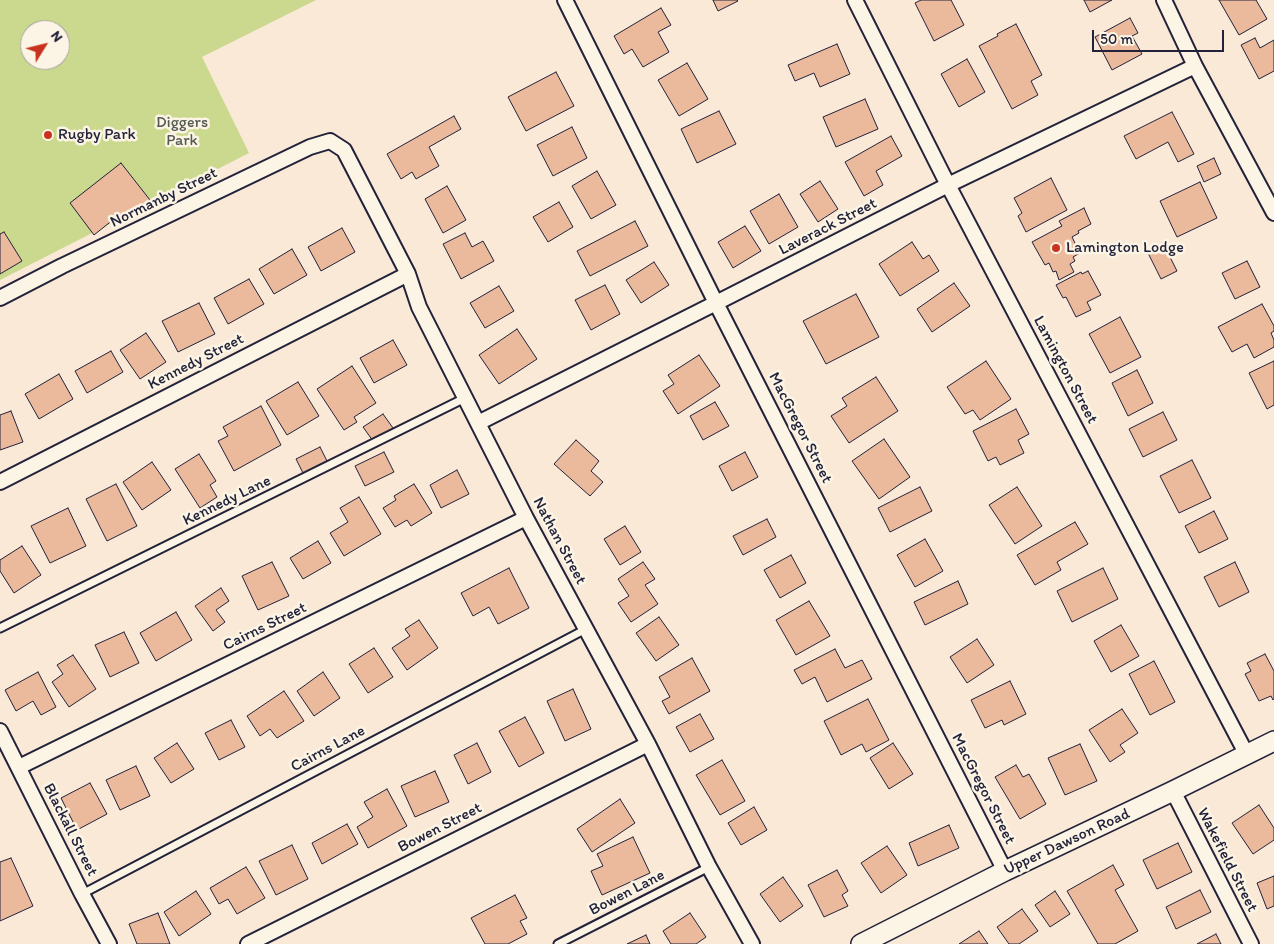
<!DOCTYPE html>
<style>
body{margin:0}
#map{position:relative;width:1274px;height:944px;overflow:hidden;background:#f9e9d6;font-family:Itim,sans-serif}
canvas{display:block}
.north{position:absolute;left:20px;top:20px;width:50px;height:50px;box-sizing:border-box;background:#fcf5e5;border:1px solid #a5a1a1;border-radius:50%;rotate:54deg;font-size:14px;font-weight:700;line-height:20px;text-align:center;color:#22223b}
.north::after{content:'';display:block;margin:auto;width:18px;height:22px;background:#c8321e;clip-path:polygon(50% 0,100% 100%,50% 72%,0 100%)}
.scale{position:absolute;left:1092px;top:30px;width:132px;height:22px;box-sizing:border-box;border:2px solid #22223b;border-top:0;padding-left:6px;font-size:15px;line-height:18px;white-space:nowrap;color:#22223b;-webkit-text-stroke:4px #fcf5e5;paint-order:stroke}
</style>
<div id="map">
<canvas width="1274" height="944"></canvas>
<div class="north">N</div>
<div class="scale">50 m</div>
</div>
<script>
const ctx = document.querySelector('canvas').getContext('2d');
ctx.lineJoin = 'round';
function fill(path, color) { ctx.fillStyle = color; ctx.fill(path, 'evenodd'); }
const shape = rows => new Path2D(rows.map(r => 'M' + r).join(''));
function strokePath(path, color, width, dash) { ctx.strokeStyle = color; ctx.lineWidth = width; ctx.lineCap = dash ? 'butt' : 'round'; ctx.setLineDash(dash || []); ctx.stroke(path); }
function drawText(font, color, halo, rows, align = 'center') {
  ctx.font = font + ' Itim,sans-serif'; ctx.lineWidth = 5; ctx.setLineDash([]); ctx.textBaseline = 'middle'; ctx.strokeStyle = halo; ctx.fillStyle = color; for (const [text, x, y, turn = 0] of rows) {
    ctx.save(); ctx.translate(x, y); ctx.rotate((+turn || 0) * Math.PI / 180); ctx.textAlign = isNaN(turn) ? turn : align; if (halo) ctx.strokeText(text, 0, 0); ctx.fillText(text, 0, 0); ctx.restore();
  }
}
fill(shape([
 [0,0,316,0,202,57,249,153,0,280],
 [30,30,60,30,60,60,30,60]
]), '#cad98d');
const building = shape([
 [713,0,737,0,738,1,718,11,713,0],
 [921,0,951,0,964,25,934,41,915,3,921,0],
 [1084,0,1112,0,1090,12,1084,0],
 [1219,0,1256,0,1267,19,1239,35,1219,0],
 [661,8,671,25,658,32,669,52,643,67,632,49,624,54,614,36,661,8],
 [1130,18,1138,33,1132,36,1142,54,1112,70,1095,37,1130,18],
 [1016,24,1042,75,1031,81,1038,95,1012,109,979,46,998,36,997,34,1016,24],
 [1255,38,1260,48,1274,40,1274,71,1259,79,1241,45,1255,38],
 [837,44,850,74,820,87,814,73,795,81,788,65,837,44],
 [967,59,985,92,959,107,941,74,967,59],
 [687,63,708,99,679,116,658,80,687,63],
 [556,72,574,106,526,131,508,97,556,72],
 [865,99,878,129,836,147,823,117,865,99],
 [719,111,736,144,697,163,681,129,719,111],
 [1172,112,1194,154,1178,162,1168,142,1136,159,1124,136,1172,112],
 [454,116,461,129,429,147,439,166,416,179,412,172,401,179,387,154,454,116],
 [572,127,587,158,553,176,537,145,572,127],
 [891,136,902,156,876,171,883,185,864,196,845,162,891,136],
 [1214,158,1221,174,1204,182,1197,166,1214,158],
 [121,163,150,200,123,221,119,215,94,235,70,203,121,163],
 [597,171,616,205,591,219,572,186,597,171],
 [1051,178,1067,210,1026,232,1018,216,1022,213,1014,198,1051,178],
 [820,181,838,209,818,222,800,194,820,181],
 [1200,182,1217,218,1177,237,1160,201,1200,182],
 [447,186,466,220,443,233,425,199,447,186],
 [779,194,798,227,769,244,750,211,779,194],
 [559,202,573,227,548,242,533,217,559,202],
 [1084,208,1091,224,1078,231,1079,233,1072,237,1080,253,1073,257,1075,261,1070,264,1074,272,1059,280,1056,271,1053,272,1049,263,1045,265,1032,242,1062,226,1059,221,1084,208],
 [635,221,648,246,590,276,577,251,635,221],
 [745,226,761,251,733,268,718,242,745,226],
 [342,228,355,252,321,271,308,247,342,228],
 [4,232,22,261,0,274,0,234,4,232],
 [465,233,472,247,483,241,494,261,461,279,443,244,465,233],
 [912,242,923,259,929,255,939,271,900,296,879,264,912,242],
 [1163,243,1177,271,1161,279,1147,251,1163,243],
 [292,249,307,275,274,294,259,269,292,249],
 [1247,261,1260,287,1235,299,1222,273,1247,261],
 [654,262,669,285,641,303,626,280,654,262],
 [1088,271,1101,295,1087,302,1091,310,1076,317,1066,297,1063,298,1056,285,1081,272,1082,274,1088,271],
 [249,279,264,304,228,324,214,298,249,279],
 [954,283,970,306,932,332,917,309,954,283],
 [605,285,620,314,591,330,575,300,605,285],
 [499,286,514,311,485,328,470,303,499,286],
 [856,294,879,337,826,364,803,321,856,294],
 [199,303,215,334,178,352,162,321,199,303],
 [1262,304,1274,326,1274,331,1271,333,1274,340,1274,347,1254,358,1247,344,1232,352,1218,327,1262,304],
 [1120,317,1141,357,1110,373,1089,334,1120,317],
 [517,329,537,359,499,384,479,355,517,329],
 [146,333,166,362,140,379,120,350,146,333],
 [393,340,407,365,374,383,360,358,393,340],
 [111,351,123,372,87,393,75,371,111,351],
 [699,355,720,386,678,414,663,391,674,384,668,375,699,355],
 [986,361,1011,399,980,420,973,410,965,414,947,387,986,361],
 [1274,361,1274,405,1267,409,1249,373,1274,361],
 [352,366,376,403,354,417,357,422,344,430,317,389,352,366],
 [1137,370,1153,403,1128,416,1112,383,1137,370],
 [59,374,73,399,39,419,25,394,59,374],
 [876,377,898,411,849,443,831,416,847,406,842,398,876,377],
 [298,382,319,416,287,435,266,401,298,382],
 [715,402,729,426,703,440,690,416,715,402],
 [261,406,281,445,234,471,218,441,228,436,223,427,261,406],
 [1016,409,1029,434,1018,440,1024,453,1000,465,996,457,988,461,973,431,1016,409],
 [11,411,23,442,0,450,0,415,11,411],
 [1163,412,1177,440,1143,457,1129,429,1163,412],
 [383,414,393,428,373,441,363,427,383,414],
 [884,439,910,477,879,499,852,461,884,439],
 [576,440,599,461,591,471,603,482,590,496,554,464,576,440],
 [320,447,327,461,303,473,296,459,320,447],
 [384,452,394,472,365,486,355,466,384,452],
 [745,452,758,477,732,491,719,466,745,452],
 [199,454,216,481,210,485,217,497,200,508,175,469,199,454],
 [1192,460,1211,498,1179,513,1160,476,1192,460],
 [152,462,171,490,142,510,123,482,152,462],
 [457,470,469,494,441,508,430,485,457,470],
 [116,484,137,526,107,541,86,499,116,484],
 [414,484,432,513,411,526,407,520,395,527,383,508,396,500,394,496,414,484],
 [920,487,932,511,890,532,878,508,920,487],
 [1017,487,1042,526,1015,544,989,505,1017,487],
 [359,497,381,534,344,556,330,533,348,522,340,508,359,497],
 [68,508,86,546,50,563,31,526,68,508],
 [1214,511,1228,539,1199,553,1185,526,1214,511],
 [767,519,776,537,743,555,733,536,767,519],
 [1075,522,1088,544,1057,562,1061,570,1035,585,1017,555,1075,522],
 [625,526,641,552,620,565,604,539,625,526],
 [925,539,943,571,915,587,897,555,925,539],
 [318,541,331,563,303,579,290,558,318,541],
 [22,546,41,575,14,593,0,571,0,560,22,546],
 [791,555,806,583,780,598,764,570,791,555],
 [272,562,289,596,258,610,242,576,272,562],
 [643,562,655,579,645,585,658,604,631,622,618,603,629,596,618,579,643,562],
 [1235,562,1249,592,1219,607,1204,577,1235,562],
 [509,568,529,608,498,624,489,607,473,616,461,593,509,568],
 [1103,568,1118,599,1072,622,1057,591,1103,568],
 [958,581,968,604,925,625,914,602,958,581],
 [221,588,229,601,216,610,225,622,213,631,195,606,221,588],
 [809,601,830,636,796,655,776,620,809,601],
 [176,612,192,640,156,661,140,633,176,612],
 [659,617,679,645,656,661,636,633,659,617],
 [419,620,438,648,407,670,392,648,410,636,405,629,419,620],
 [1121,625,1139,656,1111,672,1094,641,1121,625],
 [124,632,139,663,110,677,95,645,124,632],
 [977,639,994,665,967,683,950,657,977,639],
 [374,648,393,677,368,693,349,664,374,648],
 [835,649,845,668,862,660,872,679,827,702,815,677,802,684,794,670,835,649],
 [1265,654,1274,671,1274,699,1273,700,1271,696,1259,701,1245,674,1251,671,1247,663,1265,654],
 [73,655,96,689,69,707,52,682,63,674,57,665,73,655],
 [692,658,710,691,669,714,662,701,670,697,659,677,692,658],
 [1154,661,1175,702,1150,715,1129,674,1154,661],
 [38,672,56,707,41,715,33,701,16,711,5,690,38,672],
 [323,672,340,698,314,716,297,691,323,672],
 [1010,681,1026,714,1004,725,1002,720,985,728,971,700,1010,681],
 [573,689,591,729,565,741,547,701,573,689],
 [284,691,304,721,277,738,270,729,260,736,247,716,284,691],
 [868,699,889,740,866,752,862,744,841,755,824,721,868,699],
 [1122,709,1138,733,1120,745,1125,752,1110,762,1089,730,1122,709],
 [700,714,714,739,690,752,676,727,700,714],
 [525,717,544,753,519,767,499,731,525,717],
 [231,720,245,747,219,760,205,733,231,720],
 [177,743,194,769,171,783,154,758,177,743],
 [477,743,491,772,468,784,454,755,477,743],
 [893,743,913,774,889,789,870,758,893,743],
 [1080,744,1097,781,1065,795,1048,758,1080,744],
 [722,760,745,801,720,815,696,775,722,760],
 [1016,765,1023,777,1029,774,1046,804,1020,819,995,777,1016,765],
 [136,766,150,796,120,810,106,780,136,766],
 [435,771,449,802,415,817,401,786,435,771],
 [90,783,107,814,77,830,61,798,90,783],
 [387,789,407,826,368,848,357,827,373,817,364,802,387,789],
 [620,799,635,823,592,852,577,829,620,799],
 [1259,805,1274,828,1274,840,1253,854,1232,823,1259,805],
 [754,807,767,830,741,845,728,823,754,807],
 [347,824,358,844,322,864,312,843,347,824],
 [949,825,959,848,918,866,909,843,949,825],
 [633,837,650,873,602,895,591,871,603,866,597,854,633,837],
 [1178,843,1192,872,1157,889,1143,860,1178,843],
 [292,845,308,879,276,895,259,861,292,845],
 [887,846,907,875,881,893,861,863,887,846],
 [11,858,33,906,0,921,0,862,11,858],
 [1113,865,1124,885,1115,890,1138,931,1115,944,1098,944,1067,891,1113,865],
 [246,867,265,898,237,914,228,899,219,904,210,888,246,867],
 [837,870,848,891,842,895,848,906,824,917,808,885,837,870],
 [1274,876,1274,906,1267,909,1257,883,1274,876],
 [783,877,803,906,780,922,760,894,783,877],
 [1200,890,1211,912,1176,929,1166,907,1200,890],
 [196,891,211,914,179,936,164,912,196,891],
 [1055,891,1070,914,1050,927,1035,905,1055,891],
 [515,895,527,918,520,921,527,934,508,944,485,944,471,918,515,895],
 [1022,909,1038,931,1019,944,1009,944,997,927,1022,909],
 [158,913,170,944,137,944,129,924,158,913],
 [690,913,706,937,696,944,671,944,663,931,690,913],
 [979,931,988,944,959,944,979,931],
 [1216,934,1221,944,1197,944,1216,934],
 [646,935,650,944,627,944,646,935]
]);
fill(building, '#ebb99c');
strokePath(building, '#22223b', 1);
const lane = shape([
 [0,628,465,398],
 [82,894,586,629],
 [558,944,709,867]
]);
const street = shape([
 [565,0,716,303,1005,871],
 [855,0,948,185,1247,755],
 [1164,0,1195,66,1274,213],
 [0,298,62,266,310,147,330,141,344,150,408,274,419,307,526,518,648,744,709,867,752,944],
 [478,423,716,303,948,185,1195,66],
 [0,482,408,274],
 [0,731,82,894,109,944],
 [19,767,526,518],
 [1173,791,1251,944],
 [248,944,648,744]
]);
const secondary = shape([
 [861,944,1005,871,1173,791,1274,741]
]);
strokePath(lane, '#22223b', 11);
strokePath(street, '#22223b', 18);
strokePath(secondary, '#22223b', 22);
strokePath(lane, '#fcf5e5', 7);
strokePath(street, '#fcf5e5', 14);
strokePath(secondary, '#fcf5e5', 19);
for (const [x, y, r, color] of [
 [48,135,5,"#c8321e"],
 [1056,248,5,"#c8321e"]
]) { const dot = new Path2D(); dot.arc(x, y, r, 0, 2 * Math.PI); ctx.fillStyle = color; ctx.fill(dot); strokePath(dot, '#fcf5e5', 2); }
drawText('16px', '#545954', '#fcf5e5', [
 ["Diggers",182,123],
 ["Park",182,141]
]);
drawText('16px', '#22223b', '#fcf5e5', [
 ["Rugby Park",58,135],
 ["Lamington Lodge",1066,248]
], 'left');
drawText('16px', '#22223b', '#fcf5e5', [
 ["Normanby Street",164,198,-26],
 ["Laverack Street",828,227,-27],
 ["Kennedy Street",196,362,-27],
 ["Lamington Street",1065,370,62],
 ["MacGregor Street",800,428,63],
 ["Kennedy Lane",227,501,-26],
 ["Nathan Street",559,541,62],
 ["Cairns Street",265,627,-26],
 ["Cairns Lane",328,749,-28],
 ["MacGregor Street",983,789,63],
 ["Bowen Street",440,828,-27],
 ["Blackall Street",70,830,63],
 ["Upper Dawson Road",1067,842,-25],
 ["Wakefield Street",1227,860,63],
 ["Bowen Lane",627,893,-27]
]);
</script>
